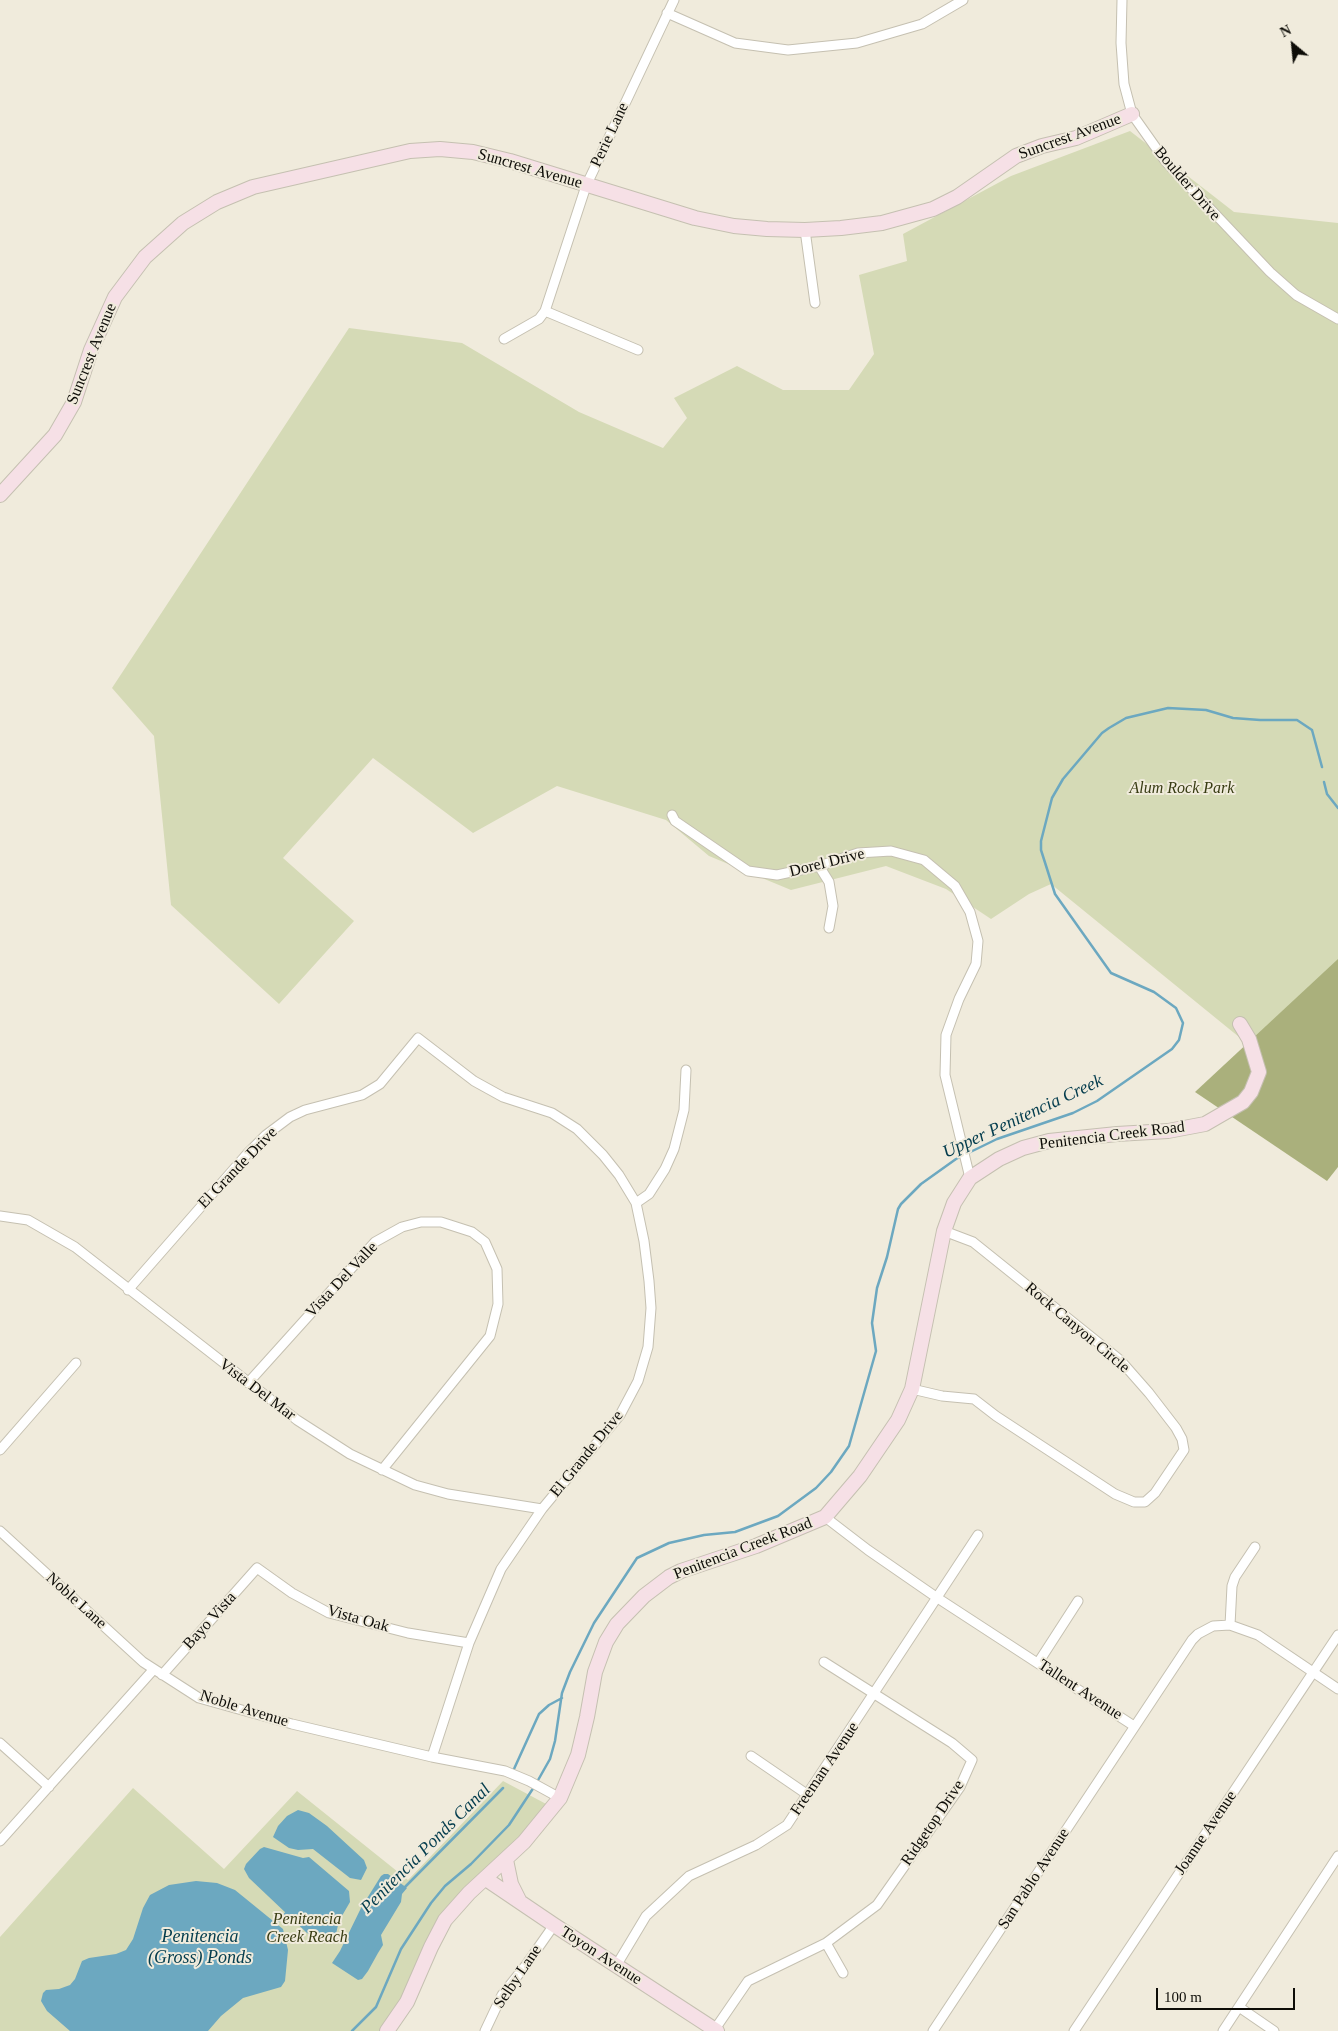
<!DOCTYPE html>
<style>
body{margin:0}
#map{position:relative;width:1338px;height:2031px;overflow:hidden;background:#f0ebdc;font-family:Georgia,serif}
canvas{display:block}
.north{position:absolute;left:1268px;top:20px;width:50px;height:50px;-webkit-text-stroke:4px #f0ebdc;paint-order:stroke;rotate:332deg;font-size:14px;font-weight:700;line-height:20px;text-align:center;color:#0e0d08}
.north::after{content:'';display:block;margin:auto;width:18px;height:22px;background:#0e0d08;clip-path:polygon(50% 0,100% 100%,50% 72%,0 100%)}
.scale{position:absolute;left:1156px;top:1988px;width:139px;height:22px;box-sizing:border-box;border:2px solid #0e0d08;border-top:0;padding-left:6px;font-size:15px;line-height:18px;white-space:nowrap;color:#0e0d08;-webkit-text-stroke:4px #f0ebdc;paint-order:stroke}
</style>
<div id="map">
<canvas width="1338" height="2031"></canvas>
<div class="north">N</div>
<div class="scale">100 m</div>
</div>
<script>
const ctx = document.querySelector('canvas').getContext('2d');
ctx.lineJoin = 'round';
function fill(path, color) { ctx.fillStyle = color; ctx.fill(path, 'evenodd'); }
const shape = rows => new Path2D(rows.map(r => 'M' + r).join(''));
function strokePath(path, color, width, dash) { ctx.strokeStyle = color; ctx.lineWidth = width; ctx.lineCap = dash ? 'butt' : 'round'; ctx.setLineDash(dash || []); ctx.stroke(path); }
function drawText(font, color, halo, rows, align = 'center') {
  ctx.font = font + ' Georgia,serif'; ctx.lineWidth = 4; ctx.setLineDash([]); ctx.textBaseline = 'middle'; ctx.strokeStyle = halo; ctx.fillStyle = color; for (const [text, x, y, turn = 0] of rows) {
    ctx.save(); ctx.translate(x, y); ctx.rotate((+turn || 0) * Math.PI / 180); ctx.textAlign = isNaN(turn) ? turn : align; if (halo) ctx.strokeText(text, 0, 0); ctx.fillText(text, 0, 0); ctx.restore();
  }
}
fill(shape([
 [1130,131,1234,212,1338,223,1338,1102,1330,1111,1051,884,1029,894,991,919,946,889,886,866,791,890,709,856,666,820,557,786,473,833,373,758,283,858,354,921,279,1004,171,905,154,736,112,688,349,328,462,343,579,412,663,448,687,418,674,398,737,366,783,390,849,390,874,354,859,275,907,261,903,234,1011,176],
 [503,1781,548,1805,482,1876,400,2002,379,2031,0,2031,0,1937,133,1788,224,1869,297,1791,408,1880]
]), '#d5dab6');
fill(shape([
 [1338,959,1338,1167,1327,1181,1195,1092]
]), '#aab07c');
fill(shape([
 [298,1810,309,1813,327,1826,364,1860,367,1868,361,1880,350,1878,313,1849,298,1850,289,1848,273,1837,278,1826,287,1816],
 [264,1847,303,1858,309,1857,349,1891,350,1902,339,1921,335,1938,326,1941,307,1933,249,1878,244,1869,246,1864,260,1849],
 [384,1874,388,1874,407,1888,402,1894,401,1902,381,1935,383,1945,378,1953,368,1971,362,1979,358,1980,332,1963,340,1951,361,1908,381,1876],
 [196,1881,217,1883,235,1890,283,1929,288,1950,285,1981,281,1987,243,1998,221,2016,208,2031,70,2031,47,2011,41,2001,43,1993,46,1990,59,1989,70,1985,75,1979,82,1961,89,1958,116,1954,126,1950,133,1939,143,1908,150,1895,169,1885]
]), '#6ca8c0');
strokePath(shape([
 [1324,782,1327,794,1338,808],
 [514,1769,539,1714,549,1705,562,1698],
 [537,1782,550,1759,555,1741,562,1693,570,1672,594,1623,637,1558,669,1543,704,1535,735,1532,778,1516,816,1488,831,1472,849,1446,876,1351,872,1323,877,1288,887,1257,898,1209,901,1204,921,1184,956,1159,997,1139,1073,1113,1097,1101,1172,1049,1179,1040,1183,1023,1176,1008,1154,992,1111,973,1055,894,1041,850,1041,841,1052,798,1063,779,1102,733,1109,728,1126,718,1168,708,1206,710,1233,718,1260,720,1297,720,1312,730,1322,767],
 [404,1888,503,1788],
 [275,1925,287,1912],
 [352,2031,376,2007,401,1949,431,1903,445,1886,471,1864,509,1825,534,1787]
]), '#6ca8c0', 2.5);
const street = shape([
 [1122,0,1121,43,1124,84,1132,114,1166,162,1270,272,1296,295,1338,319],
 [667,13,735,43,788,50,857,43,922,24,963,0],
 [805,230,815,303],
 [545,311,638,350],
 [504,339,539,319,545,311,586,186,674,0],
 [672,815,675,821,748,871,777,875,819,866,858,853,891,851,924,860,955,886,970,912,978,941,976,964,959,999,946,1035,945,1075,970,1178],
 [819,866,829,882,833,906,829,928],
 [636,1203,649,1194,665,1169,674,1149,684,1110,686,1070],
 [0,1216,28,1220,75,1247,297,1420,350,1454,415,1485,448,1494,542,1509],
 [128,1290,247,1154,266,1135,290,1117,305,1110,362,1095,380,1084,418,1038,474,1081,503,1097,552,1113,577,1129,603,1155,619,1175,636,1203,644,1241,649,1281,651,1308,648,1347,638,1381,620,1415,542,1509,501,1569,469,1643,432,1757],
 [248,1383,375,1242,402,1227,421,1222,441,1222,472,1232,485,1242,497,1269,498,1304,490,1336,382,1470],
 [912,1389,942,1396,974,1399,996,1416,1115,1494,1134,1502,1145,1502,1155,1493,1184,1450,1182,1439,1176,1428,1149,1393,1120,1360,973,1242,944,1231],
 [0,1450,76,1363],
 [825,1517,868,1550,936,1597,1134,1726],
 [0,1531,143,1662,199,1698,292,1724,432,1757,505,1771,529,1781,560,1798],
 [1230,1625,1232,1586,1235,1577,1255,1547],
 [1038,1663,1078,1601],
 [162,1675,257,1568,292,1593,329,1613,408,1633,469,1643],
 [0,1743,49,1787],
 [751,1756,808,1795],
 [0,1841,154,1669],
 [826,1943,843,1973],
 [616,1966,646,1916,689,1876,756,1845,787,1825,978,1535],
 [1239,2007,1274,2031],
 [715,2029,748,1981,826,1943,877,1905,960,1787,972,1760,952,1743,824,1662],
 [485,2031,502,1995,526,1965,554,1925],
 [933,2031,1192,1640,1198,1634,1213,1626,1230,1625,1258,1635,1338,1689],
 [1074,2031,1338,1635],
 [1223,2031,1338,1856]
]);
const secondary = shape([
 [0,495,55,435,74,402,91,350,115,297,145,257,183,223,217,202,253,187,410,151,440,149,473,152,510,161,695,218,734,226,767,229,805,230,841,228,882,223,933,209,957,197,1016,156,1042,146,1076,138,1132,114],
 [506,1860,511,1884,519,1900],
 [486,1879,554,1925,717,2031],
 [387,2031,407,2002,431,1947,445,1920,469,1893,524,1842,560,1798,578,1755,587,1717,595,1672,606,1642,617,1624,644,1596,669,1577,681,1571,756,1546,825,1517,860,1476,898,1420,912,1389,944,1231,954,1203,970,1178,999,1159,1023,1148,1049,1141,1117,1134,1168,1131,1205,1124,1243,1102,1251,1092,1259,1072,1249,1039,1240,1024]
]);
strokePath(street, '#c5c0b1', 11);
strokePath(secondary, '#c5c0b1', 16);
strokePath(street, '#fff', 9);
strokePath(secondary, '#f6e0e6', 14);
drawText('16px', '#0e0d08', '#f0ebdc', [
 ["Perie Lane",610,135,-65],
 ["Suncrest Avenue",1070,137,-20],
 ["Suncrest Avenue",530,169,16],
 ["Boulder Drive",1187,184,49],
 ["Suncrest Avenue",92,354,-68],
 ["Dorel Drive",827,863,-14],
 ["Penitencia Creek Road",1112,1136,-7],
 ["El Grande Drive",238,1168,-46],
 ["Vista Del Valle",342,1280,-47],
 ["Rock Canyon Circle",1077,1328,40],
 ["Vista Del Mar",257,1390,37],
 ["El Grande Drive",587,1454,-51],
 ["Penitencia Creek Road",743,1549,-21],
 ["Noble Lane",76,1601,42],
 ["Vista Oak",358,1619,16],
 ["Bayo Vista",210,1621,-48],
 ["Tallent Avenue",1080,1690,33],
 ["Noble Avenue",244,1709,17],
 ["Freeman Avenue",825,1769,-56],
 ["Ridgetop Drive",933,1823,-56],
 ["Joanne Avenue",1206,1833,-56],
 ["San Pablo Avenue",1034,1879,-57],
 ["Toyon Avenue",601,1956,33],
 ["Selby Lane",518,1977,-56]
]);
drawText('italic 16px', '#383c13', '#f0ebdc', [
 ["Alum Rock Park",1182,789],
 ["Penitencia",307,1920],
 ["Creek Reach",307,1938]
]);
drawText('italic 18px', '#033c4d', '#f0ebdc', [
 ["Upper Penitencia Creek",1023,1117,-25],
 ["Penitencia Ponds Canal",426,1849,-45],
 ["Penitencia",200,1937],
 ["(Gross) Ponds",200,1958]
]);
</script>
